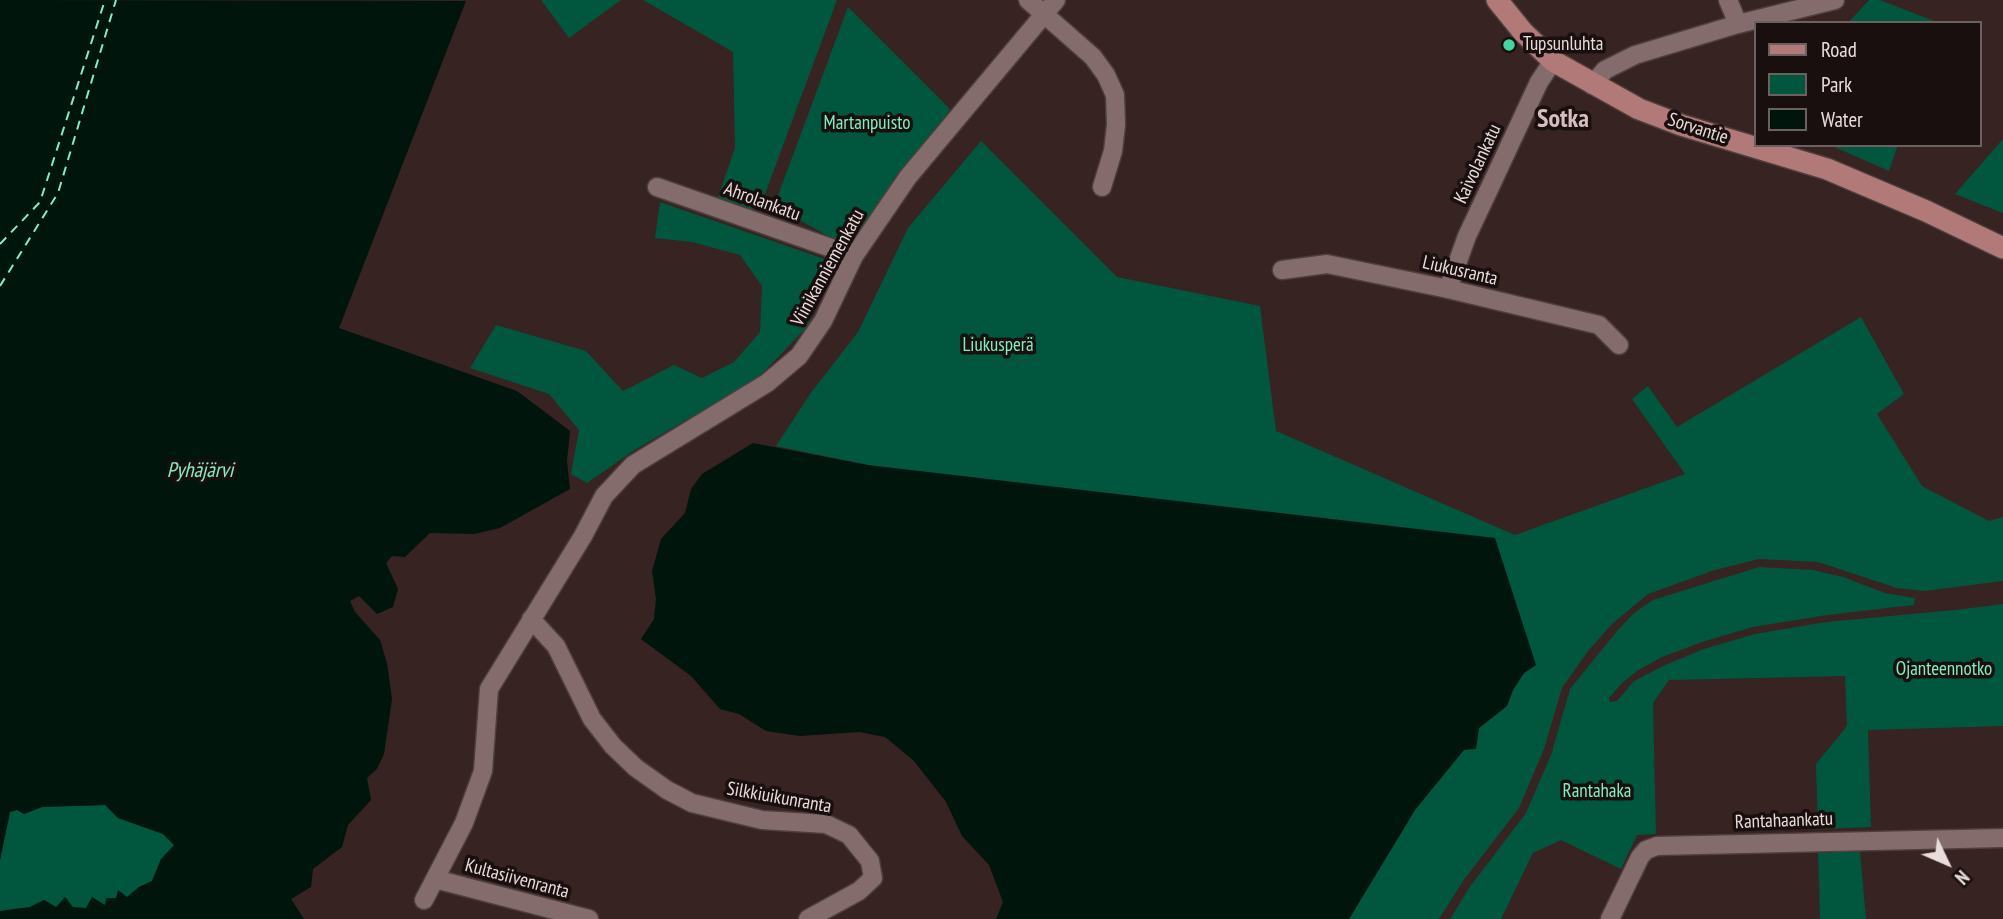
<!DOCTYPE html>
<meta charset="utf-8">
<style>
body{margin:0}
#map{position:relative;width:2003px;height:919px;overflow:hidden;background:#362322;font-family:"PT Sans Narrow",sans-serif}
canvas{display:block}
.legend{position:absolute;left:1754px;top:21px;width:228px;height:126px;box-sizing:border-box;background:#180f0e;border:2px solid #6c6160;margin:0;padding:9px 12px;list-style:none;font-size:21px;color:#eadcdb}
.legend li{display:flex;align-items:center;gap:14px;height:35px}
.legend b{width:35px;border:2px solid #6c6160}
.north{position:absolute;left:1912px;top:828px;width:70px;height:70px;-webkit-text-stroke:5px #180f0e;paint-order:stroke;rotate:134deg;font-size:19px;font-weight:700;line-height:28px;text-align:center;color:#eadcdb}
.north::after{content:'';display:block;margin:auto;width:24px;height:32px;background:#eadcdb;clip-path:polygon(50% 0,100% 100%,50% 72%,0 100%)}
</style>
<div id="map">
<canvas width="2003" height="919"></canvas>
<ul class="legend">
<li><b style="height:9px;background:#b17a78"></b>Road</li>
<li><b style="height:19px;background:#00573d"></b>Park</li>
<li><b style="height:19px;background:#00150c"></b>Water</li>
</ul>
<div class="north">N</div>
</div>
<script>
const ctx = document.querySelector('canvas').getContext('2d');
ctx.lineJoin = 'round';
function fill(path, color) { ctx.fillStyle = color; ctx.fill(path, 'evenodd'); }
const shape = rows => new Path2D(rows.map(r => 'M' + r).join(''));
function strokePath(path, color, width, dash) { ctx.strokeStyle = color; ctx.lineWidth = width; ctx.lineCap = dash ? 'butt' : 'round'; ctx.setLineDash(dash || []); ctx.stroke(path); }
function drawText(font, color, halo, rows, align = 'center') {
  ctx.font = font + ' "PT Sans Narrow",sans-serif'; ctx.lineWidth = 7; ctx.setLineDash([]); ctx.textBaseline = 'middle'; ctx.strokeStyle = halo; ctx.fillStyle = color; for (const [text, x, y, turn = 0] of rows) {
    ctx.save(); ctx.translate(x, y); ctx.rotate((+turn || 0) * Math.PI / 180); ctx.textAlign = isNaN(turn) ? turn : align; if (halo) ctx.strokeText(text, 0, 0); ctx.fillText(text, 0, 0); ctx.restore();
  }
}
fill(shape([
 [541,0,621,0,569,38],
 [643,0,837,0,761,205,752,210,718,197,735,148,733,52],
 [1869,0,1880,0,1939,23,1848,23],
 [848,7,950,109,945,119,848,247,774,206],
 [2003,139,2003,213,1955,194],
 [981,141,1117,277,1260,306,1276,431,1515,535,1685,474,1632,399,1648,386,1677,427,1861,317,1904,394,1877,414,1922,486,1989,521,2003,517,2003,581,1924,591,1897,588,1818,562,1759,559,1715,570,1648,594,1612,624,1588,651,1562,688,1544,749,1519,808,1463,881,1439,919,1349,919,1415,810,1479,728,1507,706,1513,690,1524,673,1536,665,868,465,776,446,810,394,858,332,908,228],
 [1830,145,1898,145,1889,171],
 [660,202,836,263,807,327,757,379,636,449,587,483,571,474,579,430,549,394,470,368,496,325,586,351,623,391,674,365,702,378,734,362,760,332,762,286,740,255,692,242,655,238],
 [1759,567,1813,570,1843,577,1885,593,1915,598,1914,605,1827,615,1753,627,1705,641,1662,657,1637,671,1622,683,1609,698,1610,702,1617,701,1634,681,1665,665,1704,649,1755,634,1826,622,1955,610,2003,604,2003,726,1868,730,1871,827,1818,829,1816,764,1847,726,1845,676,1669,680,1653,703,1656,834,1637,835,1621,869,1561,840,1533,853,1501,919,1450,919,1469,888,1526,813,1551,755,1570,689,1617,631,1634,613,1653,600],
 [105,805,118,818,163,834,175,845,161,859,152,881,139,887,127,897,116,898,105,905,87,908,56,907,44,900,30,907,0,911,0,860,10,812,17,810,24,814,42,807],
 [1860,851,1866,919,1820,919,1818,853]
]), '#00573d');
fill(shape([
 [0,0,466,1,339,328,517,391,570,431,567,461,570,489,500,528,474,534,430,533,405,557,392,556,386,563,398,589,393,607,377,614,359,596,350,601,355,612,380,640,387,663,392,699,384,754,377,769,367,778,371,800,348,825,342,847,313,869,311,887,291,899,304,919,0,919,0,911,30,907,44,900,56,907,65,897,73,907,86,908,92,897,105,905,106,898,116,898,118,890,127,897,139,887,152,881,161,859,174,845,163,834,118,818,105,805,42,807,24,814,17,810,10,812,0,860],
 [753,443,868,465,1495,538,1536,665,1524,673,1513,690,1507,706,1479,728,1476,749,1464,750,1415,810,1349,919,996,919,1003,902,989,865,962,836,946,802,914,761,885,737,859,732,800,736,766,731,739,714,720,709,691,676,641,639,654,619,656,599,652,571,661,539,685,513,691,489,702,474]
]), '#00150c');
strokePath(shape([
 [0,244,40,202,105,0],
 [0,286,58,193,116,0]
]), '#81edc0', 2, [9, 7]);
const minor = shape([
 [1028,0,1093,57,1106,75,1115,95,1116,125,1113,151,1102,187],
 [1728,0,1738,24],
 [1592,85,1605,70,1635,55,1738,24,1835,0],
 [657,187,854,256],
 [1282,270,1327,264,1448,289,1599,325,1619,345],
 [1448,289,1467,236,1492,183,1539,82,1553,61],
 [531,619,556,646,592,719,613,746,636,768,667,790,692,803,762,820,826,824,849,835,870,861,873,878,859,891,808,919],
 [435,879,589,919],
 [424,900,464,823,483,771,489,689,583,536,604,496,633,465,767,383,799,356,823,321,854,256,908,177,1056,0],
 [1610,919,1640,857,1646,850,1657,846,2003,838]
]);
const major = shape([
 [1497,0,1523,32,1553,61,1639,109,1681,125,1827,169,1926,211,2003,248]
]);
strokePath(minor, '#4e3e3d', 21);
strokePath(major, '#4e3e3d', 24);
strokePath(minor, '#836c6b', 18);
strokePath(major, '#b17a78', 21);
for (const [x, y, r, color] of [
 [1509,45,7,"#44d49f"]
]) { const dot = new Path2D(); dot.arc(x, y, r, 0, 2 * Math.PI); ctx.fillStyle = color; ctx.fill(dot); strokePath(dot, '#180f0e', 2.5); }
drawText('19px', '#eadcdb', '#180f0e', [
 ["Tupsunluhta",1523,45]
], 'left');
drawText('19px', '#82edc0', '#180f0e', [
 ["Martanpuisto",867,124],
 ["Liukusperä",998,346],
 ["Ojanteennotko",1944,670],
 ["Rantahaka",1597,792]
]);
drawText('19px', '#eadcdb', '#180f0e', [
 ["Sorvantie",1698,129,18],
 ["Kaivolankatu",1478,164,-65],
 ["Ahrolankatu",762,202,20],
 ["Viinikanniemenkatu",828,268,-61],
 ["Liukusranta",1460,271,13],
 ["Silkkiuikunranta",779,798,10],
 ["Rantahaankatu",1784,821,-2],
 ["Kultasiivenranta",517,879,15]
]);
drawText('italic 21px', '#81edc0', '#180f0e', [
 ["Pyhäjärvi",200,471]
]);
drawText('bold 26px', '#d6bcbb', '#180f0e', [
 ["Sotka",1563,120]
]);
</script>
